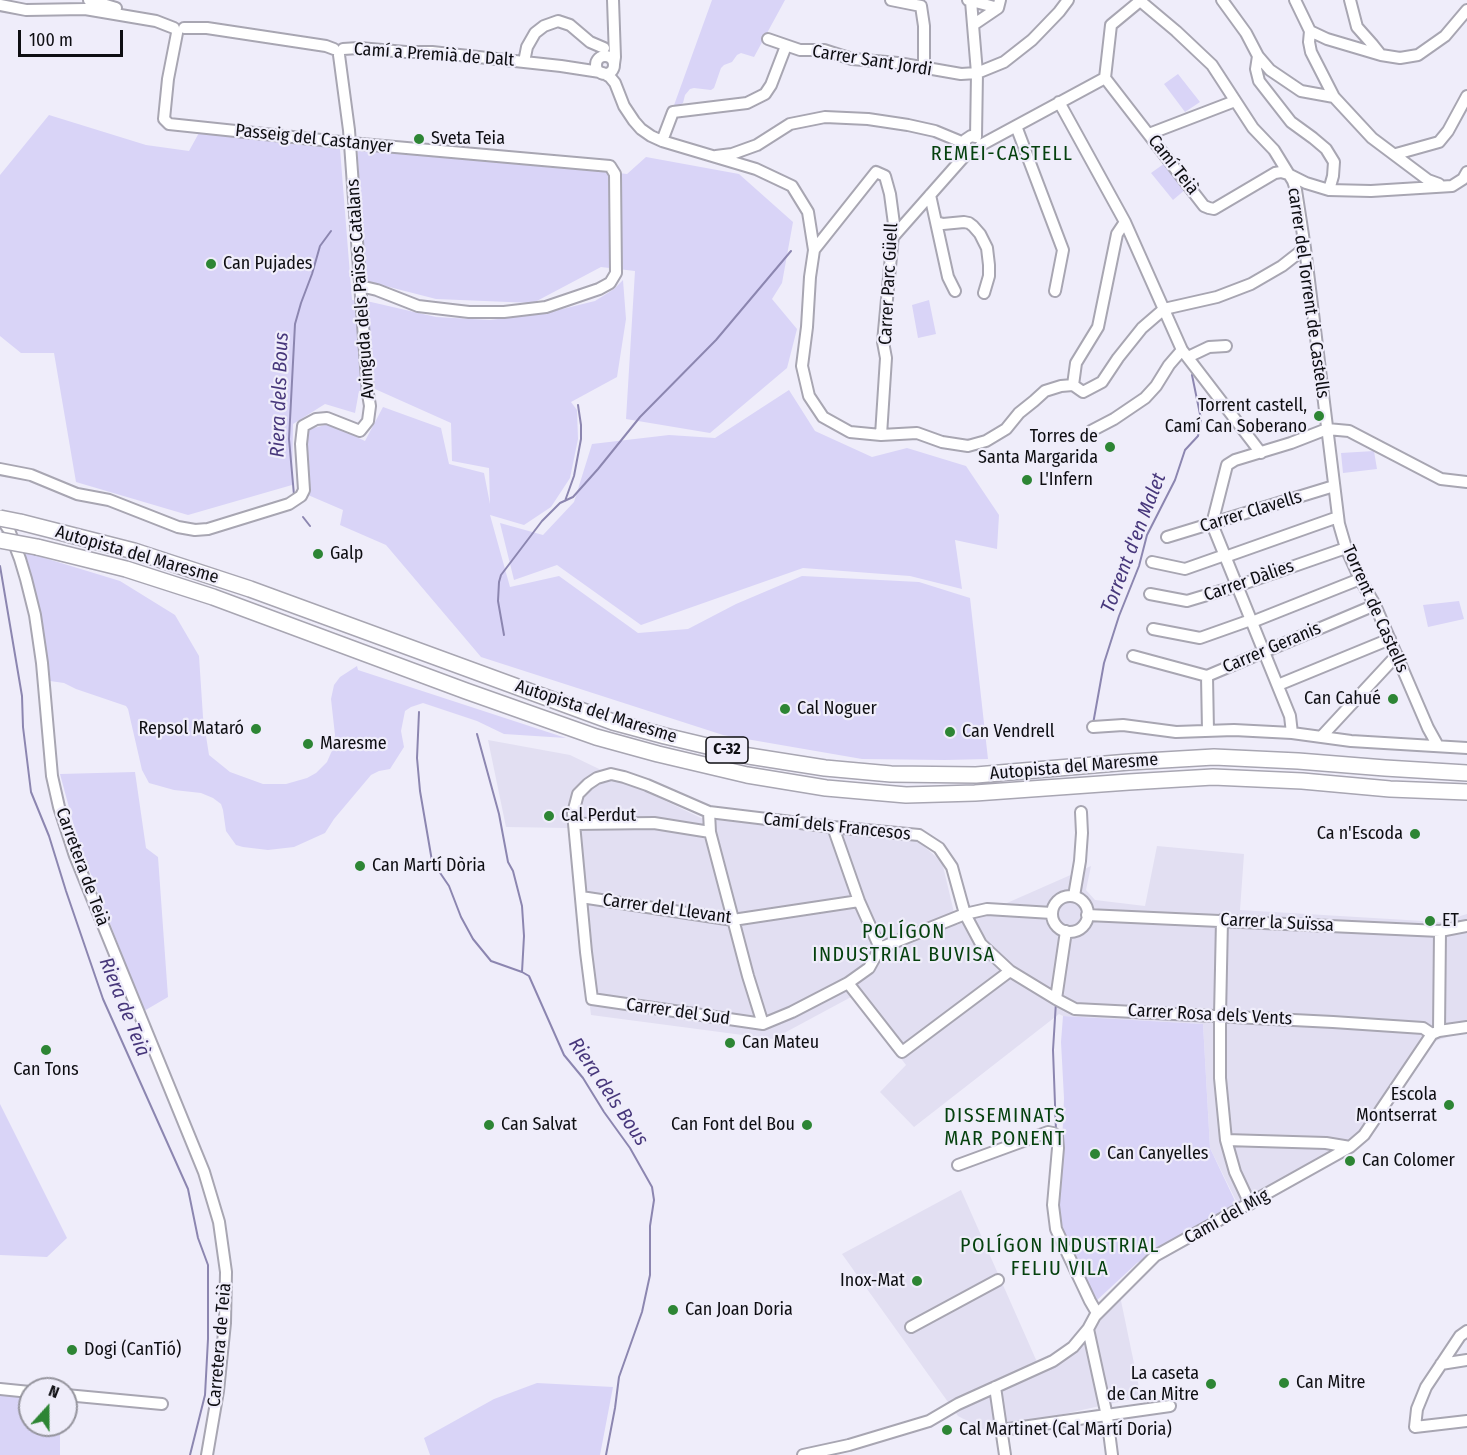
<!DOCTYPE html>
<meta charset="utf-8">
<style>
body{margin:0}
#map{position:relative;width:1467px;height:1455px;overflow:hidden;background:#efedfa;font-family:"Fira Sans Condensed",sans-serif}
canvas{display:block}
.north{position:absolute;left:18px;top:1377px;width:60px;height:60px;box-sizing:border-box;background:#efedfa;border:2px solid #95949d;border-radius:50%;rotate:21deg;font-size:16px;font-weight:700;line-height:24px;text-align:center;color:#0e0e12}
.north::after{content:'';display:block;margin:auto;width:21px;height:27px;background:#2d8534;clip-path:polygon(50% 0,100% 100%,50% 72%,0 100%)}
.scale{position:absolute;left:18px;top:30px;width:105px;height:27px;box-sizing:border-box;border:3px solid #0e0e12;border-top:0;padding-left:8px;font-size:18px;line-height:21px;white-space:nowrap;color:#0e0e12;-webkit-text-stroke:4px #efedfa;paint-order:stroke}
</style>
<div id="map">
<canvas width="1467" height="1455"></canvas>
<div class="north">N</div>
<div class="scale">100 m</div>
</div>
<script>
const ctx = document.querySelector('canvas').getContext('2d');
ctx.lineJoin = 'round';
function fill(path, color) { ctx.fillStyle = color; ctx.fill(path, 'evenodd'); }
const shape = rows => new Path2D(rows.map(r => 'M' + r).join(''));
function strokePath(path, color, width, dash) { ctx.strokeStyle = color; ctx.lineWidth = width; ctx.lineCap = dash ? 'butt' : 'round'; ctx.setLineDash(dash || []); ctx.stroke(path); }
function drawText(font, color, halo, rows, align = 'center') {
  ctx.font = font + ' "Fira Sans Condensed",sans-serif'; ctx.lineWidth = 4.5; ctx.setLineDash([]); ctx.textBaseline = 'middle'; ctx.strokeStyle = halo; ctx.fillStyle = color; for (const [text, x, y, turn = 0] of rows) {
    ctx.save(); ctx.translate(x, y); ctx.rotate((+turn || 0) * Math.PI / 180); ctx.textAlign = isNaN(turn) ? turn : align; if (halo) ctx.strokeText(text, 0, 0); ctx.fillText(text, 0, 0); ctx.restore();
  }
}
fill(shape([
 [488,740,570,755,701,818,918,841,942,862,957,925,1091,866,1086,890,1095,900,1145,906,1157,846,1244,854,1240,910,1440,922,1467,914,1467,1031,1429,1043,1360,1146,1241,1211,1210,1148,1203,1024,1063,1016,1059,1014,914,1127,880,1092,906,1065,853,996,773,1039,591,1015,569,828,506,827],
 [961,1190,1041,1371,1120,1296,1141,1397,986,1431,958,1416,842,1254]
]), '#e2dff2');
fill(shape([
 [712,0,785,0,754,57,741,53,737,55,732,62,724,65,721,68,714,88,711,90,694,88,690,89,685,95,683,103,673,108],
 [1178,74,1200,102,1185,112,1164,84],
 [49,115,146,145,189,151,200,131,340,149,352,300,371,302,436,317,490,320,546,313,595,301,614,289,623,280,626,319,617,377,571,402,577,410,578,439,570,478,551,507,524,525,490,515,510,587,559,576,638,633,688,629,736,604,802,576,919,582,970,598,988,759,945,760,862,759,723,735,481,657,386,545,340,525,343,510,308,495,305,439,310,429,329,424,365,441,383,407,441,428,449,464,484,473,490,504,489,468,452,461,451,423,375,389,359,391,355,413,325,404,293,424,292,485,188,515,76,482,54,353,21,353,0,336,0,175],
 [357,144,627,174,646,157,739,174,793,222,782,283,772,299,797,329,787,368,710,433,626,419,635,271,601,267,533,303,436,299,366,281],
 [1165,163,1186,189,1173,200,1151,173],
 [929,300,936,334,918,338,912,305],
 [789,390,815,431,872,457,907,448,966,466,999,515,997,549,955,540,962,589,910,576,803,568,641,625,557,565,514,580,500,523,543,535,574,502,592,444,669,435,715,438],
 [1374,451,1377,469,1343,473,1341,453],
 [25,552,120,581,175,615,199,656,203,717,209,755,230,772,263,784,286,784,307,778,316,773,327,762,334,746,335,735,331,699,334,685,340,677,357,666,358,670,566,738,504,734,477,721,423,703,411,707,405,711,401,731,404,747,390,769,379,771,371,775,334,819,325,833,294,847,268,850,243,847,236,845,226,831,223,810,221,804,213,798,201,793,174,790,149,783,142,770,128,709,126,706,76,689,64,683,50,681],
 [1459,601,1464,619,1428,627,1423,605],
 [135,772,146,848,158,857,168,997,144,1011,78,841,60,774],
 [1063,1016,1203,1024,1210,1148,1236,1203,1137,1263,1095,1302,1065,1235,1056,1203,1062,1144,1064,1098,1061,1042],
 [0,1104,67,1238,47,1257,0,1255],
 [537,1383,613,1387,600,1455,430,1455,424,1438,494,1399],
 [0,1395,30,1398,30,1425,60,1425,60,1455,0,1455]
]), '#d9d4f7');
strokePath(shape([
 [294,495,289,439,295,324,301,303,312,274,320,246,331,231],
 [565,501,574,476,581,439,581,425,578,405],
 [303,517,310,526],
 [0,566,22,696,23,727,31,792,49,836,66,891,103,999,188,1189,198,1238,208,1265,208,1339,205,1395,190,1455],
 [504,635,498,601,499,582,501,575,542,521,560,503,573,497,598,469,640,417,716,340,791,251],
 [419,712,417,758,420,791,432,861,449,886,461,917,473,939,491,961,522,972,529,976,564,1055,583,1078,604,1112,630,1148,652,1187,654,1200,650,1226,650,1275,642,1312,619,1377,615,1408,606,1455],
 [1093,724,1104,663,1119,616,1139,566,1147,535,1175,480,1185,450,1198,436,1201,419,1192,375],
 [477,734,499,814,508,862,513,871,522,906,524,936,522,972],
 [1056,1002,1053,1050,1056,1131]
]), '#8c86b0', 2);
const minor = shape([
 [89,0,116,8],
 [613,0,615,57,614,64],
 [891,0,921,6,924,26,924,69],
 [968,0,998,8],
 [1139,0,1176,31,1212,65,1253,128,1274,150,1293,181,1296,190,1305,248,1339,524,1346,548,1360,579,1375,605,1428,728,1438,746],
 [1222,0,1246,33,1258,56,1270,70,1301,91,1334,97,1372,138,1428,180,1439,184],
 [1295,0,1310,31],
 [1350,0,1357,27,1373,45,1381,55],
 [0,5,26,10,85,9,156,21,174,28],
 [973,25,998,8,1000,0],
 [184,28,207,28,326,46,334,49],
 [1310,31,1327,39,1381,55,1400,58,1418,55,1445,36,1467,10],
 [1310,31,1309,42,1311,52,1334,97],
 [177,33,168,79,164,119,169,124,350,143,610,166,615,174,616,273,610,283,599,289,546,307,504,312,469,312,418,306,377,290,360,286],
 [768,39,800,50,824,50,852,59,898,63,961,74,977,73,1004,62,1032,40,1059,12,1068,0],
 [343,49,359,48,406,52,432,52,561,66,600,72],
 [1258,56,1256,69,1259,81,1291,122,1313,138,1326,149,1334,162,1333,176,1329,190],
 '596 65a9 9 0 1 1 18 0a9 9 0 1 1-18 0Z',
 [524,62,527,47,535,33,544,26,558,21,570,25,590,42,604,48],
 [603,73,610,77,615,83,624,106,634,121,641,129,651,136,662,141,756,169,792,186,808,212,814,250,810,277,807,327,802,366,809,396,823,417,850,432,881,435,917,433,942,442,968,446,986,441,1006,429,1019,413,1034,401,1045,391,1061,386,1073,385],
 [1105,78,1204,206,1209,208,1214,209,1275,173,1281,172,1288,174,1306,183,1329,190,1371,191,1452,186,1463,179,1467,172],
 [1105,78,1111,25,1140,1],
 [1059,102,1125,222,1182,350,1261,453],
 [1016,126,1063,250,1055,291],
 [1149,134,1235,101],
 [662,141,673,112,747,103,765,94,771,85,786,46],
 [969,151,965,147,965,140,971,136,976,137,977,73,971,1],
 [969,151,977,151,981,145,1105,78],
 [1396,154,1439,142,1448,131,1467,96],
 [716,156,732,154,757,145,790,124,825,117,868,119,908,125,935,131,964,143],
 [930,195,948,277,955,291],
 [936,222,943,224,964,222,969,223,973,226,980,234,987,248,989,265,989,276,984,293],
 [1125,222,1117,234,1098,327,1076,363,1073,385,1083,392,1102,382,1118,358,1142,328,1164,309,1217,297,1251,284,1282,266,1305,248],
 [893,237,969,151],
 [814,250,876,172,885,176,890,194,894,224,883,342,886,358,881,435],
 [1188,357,1209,347,1226,346],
 [1091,431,1114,419,1145,398,1156,386,1169,365,1182,350],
 [0,469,31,475,77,494,109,500,178,527,195,530,208,529,289,504,301,496,304,490,301,444,303,426,316,419,327,418,360,431,368,421,370,406,368,394,349,130,339,55],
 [0,517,9,530,20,559,26,579,35,615,42,663,52,776,59,807,75,856,94,903,204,1172,219,1222,226,1272,225,1323,218,1391,207,1455],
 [1212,524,1227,465,1235,460,1291,443,1327,429,1349,431,1441,479,1467,482],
 [1212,524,1290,716,1292,733],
 [1167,537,1334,486],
 [1152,562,1185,569,1222,556,1225,557,1338,517],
 [1150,594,1187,601,1237,586,1346,548],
 [1153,629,1200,638,1248,621,1252,622,1360,579],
 [1133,656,1207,676,1375,605],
 [1207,676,1208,731],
 [1278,685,1390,639],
 [1093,727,1123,725,1176,732,1234,730,1292,733,1351,741,1467,748],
 [1321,737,1397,655],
 [709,812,710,832,748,976,763,1024],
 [574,824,654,823,710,832],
 [833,827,859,901,880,948],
 [1074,896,1080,861,1082,833,1081,812],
 '1052 914a18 18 0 1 1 36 0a18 18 0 1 1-36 0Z',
 [581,897,733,920,859,901],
 [1087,915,1440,931,1467,926],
 [1222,920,1220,1016,1220,1078,1226,1140,1235,1172,1250,1204],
 [1066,931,1056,999,1075,1009,1333,1022,1423,1028,1432,1034],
 [880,948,965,914,987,909,1052,913],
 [848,983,902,1052,1010,971],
 [763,1024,592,999,586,952,573,813,578,794,588,784,597,778,611,774,624,777,647,785,709,812,833,827,919,835,939,848,952,867,965,914,981,944,1010,971,1056,999],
 [763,1024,792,1012,848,983,869,968,880,948],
 [1439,1031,1440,931],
 [1226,1140,1326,1143,1350,1147],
 [958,1165,1048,1132,1053,1133,1057,1136,1058,1148,1053,1205,1056,1229,1090,1301,1097,1313],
 [911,1327,998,1280],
 [1088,1329,1107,1416,1112,1455],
 [1467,1331,1460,1336,1426,1387,1417,1409,1415,1427,1467,1421],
 [1441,1364,1467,1360],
 [995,1387,1005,1455],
 [0,1389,30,1392],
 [66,1395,162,1404],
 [1001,1430,1170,1406],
 [803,1455,849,1445,929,1421,958,1404,1053,1361,1073,1347,1088,1329,1095,1316,1155,1256,1350,1147,1364,1135,1432,1034,1439,1031,1467,1027]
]);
const highway = shape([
 [20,522,134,551,250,589,613,722,665,736,749,756,825,768,891,774,976,775,1129,762,1214,757,1298,761,1385,768,1467,773],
 [37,547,126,569,213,597,466,691,596,737,658,754,747,775,826,788,906,795,975,793,1129,782,1213,777,1302,781,1390,789,1467,792]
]);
strokePath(minor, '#a8a6b2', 14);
strokePath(highway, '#a8a6b2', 18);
strokePath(minor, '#fff', 10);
strokePath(highway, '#fff', 15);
const highwayBridge = shape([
 [0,518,20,522],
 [0,540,37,547]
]);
strokePath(highwayBridge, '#a8a6b2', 18, []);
strokePath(highwayBridge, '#fff', 15);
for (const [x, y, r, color] of [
 [419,139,6,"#2d8534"],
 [211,264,6,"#2d8534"],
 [1319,416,6,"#2d8534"],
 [1110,447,6,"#2d8534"],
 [1027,480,6,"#2d8534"],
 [318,554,6,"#2d8534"],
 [1393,699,6,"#2d8534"],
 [785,709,6,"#2d8534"],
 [256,729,6,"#2d8534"],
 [950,732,6,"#2d8534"],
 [308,744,6,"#2d8534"],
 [549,816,6,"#2d8534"],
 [1415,834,6,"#2d8534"],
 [360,866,6,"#2d8534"],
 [1430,921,6,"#2d8534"],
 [730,1043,6,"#2d8534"],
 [46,1050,6,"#2d8534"],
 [1449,1105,6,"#2d8534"],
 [489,1125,6,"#2d8534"],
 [807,1125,6,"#2d8534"],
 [1095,1154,6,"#2d8534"],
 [1350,1161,6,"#2d8534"],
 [917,1281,6,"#2d8534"],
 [673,1310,6,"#2d8534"],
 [72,1350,6,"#2d8534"],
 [1284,1383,6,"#2d8534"],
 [1211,1384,6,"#2d8534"],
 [947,1430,6,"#2d8534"]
]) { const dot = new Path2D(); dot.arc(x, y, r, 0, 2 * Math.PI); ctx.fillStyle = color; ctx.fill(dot); strokePath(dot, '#efedfa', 2); }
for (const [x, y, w] of [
 [727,750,42]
]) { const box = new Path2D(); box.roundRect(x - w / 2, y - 13, w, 26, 4.5); ctx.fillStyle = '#efedfa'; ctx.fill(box); strokePath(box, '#0e0e12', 1.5); }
drawText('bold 16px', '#0e0e12', null, [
 ["C-32",727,750]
]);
drawText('18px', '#0e0e12', '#efedfa', [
 ["Camí a Premià de Dalt",434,55,4],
 ["Carrer Sant Jordi",872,61,9],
 ["Passeig del Castanyer",314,139,6],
 ["Camí Teià",1173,165,52],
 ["Carrer Parc Güell",889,284,-87],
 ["Avinguda dels Països Catalans",361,289,-94],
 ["carrer del Torrent de Castells",1308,293,82],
 ["Carrer Clavells",1251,512,-17],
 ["Autopista del Maresme",137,555,16],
 ["Carrer Dàlies",1249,581,-19],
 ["Torrent de Castells",1375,609,66],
 ["Carrer Geranis",1272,648,-23],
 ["Autopista del Maresme",596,712,18],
 ["Autopista del Maresme",1074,767,-5],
 ["Camí dels Francesos",837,827,6],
 ["Carretera de Teià",82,867,70],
 ["Carrer del Llevant",667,909,8],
 ["Carrer la Suïssa",1277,923,3],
 ["Carrer del Sud",678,1012,8],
 ["Carrer Rosa dels Vents",1210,1015,3],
 ["Camí del Mig",1227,1217,-29],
 ["Carretera de Teià",220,1345,-85]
]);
drawText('18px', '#0e0e12', '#efedfa', [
 ["Sveta Teia",431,139],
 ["Can Pujades",223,264],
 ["Torrent castell,",1307,406,"right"],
 ["Camí Can Soberano",1307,427,"right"],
 ["Torres de",1098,437,"right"],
 ["Santa Margarida",1098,458,"right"],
 ["L'Infern",1039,480],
 ["Galp",330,554],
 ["Can Cahué",1381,699,"right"],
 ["Cal Noguer",797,709],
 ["Repsol Mataró",244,729,"right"],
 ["Can Vendrell",962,732],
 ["Maresme",320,744],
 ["Cal Perdut",561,816],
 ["Ca n'Escoda",1403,834,"right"],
 ["Can Martí Dòria",372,866],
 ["ET",1442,921],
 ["Can Mateu",742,1043],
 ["Can Tons",46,1070,"center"],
 ["Escola",1437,1095,"right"],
 ["Montserrat",1437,1116,"right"],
 ["Can Salvat",501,1125],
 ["Can Font del Bou",795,1125,"right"],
 ["Can Canyelles",1107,1154],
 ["Can Colomer",1362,1161],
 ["Inox-Mat",905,1281,"right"],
 ["Can Joan Doria",685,1310],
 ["Dogi (CanTió)",84,1350],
 ["La caseta",1199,1374,"right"],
 ["de Can Mitre",1199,1395,"right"],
 ["Can Mitre",1296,1383],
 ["Cal Martinet (Cal Martí Doria)",959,1430]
], 'left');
ctx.letterSpacing = '1.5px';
drawText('20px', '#05410e', '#efedfa', [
 ["REMEI-CASTELL",1002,154],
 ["POLÍGON",904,932],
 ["INDUSTRIAL BUVISA",904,955],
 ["DISSEMINATS",1005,1116],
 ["MAR PONENT",1005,1139],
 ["POLÍGON INDUSTRIAL",1060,1246],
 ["FELIU VILA",1060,1269]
]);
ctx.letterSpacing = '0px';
drawText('italic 20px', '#47377b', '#efedfa', [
 ["Riera dels Bous",280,395,-88],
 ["Torrent d'en Malet",1134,543,-69],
 ["Riera de Teià",124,1007,68],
 ["Riera dels Bous",608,1092,56]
]);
</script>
